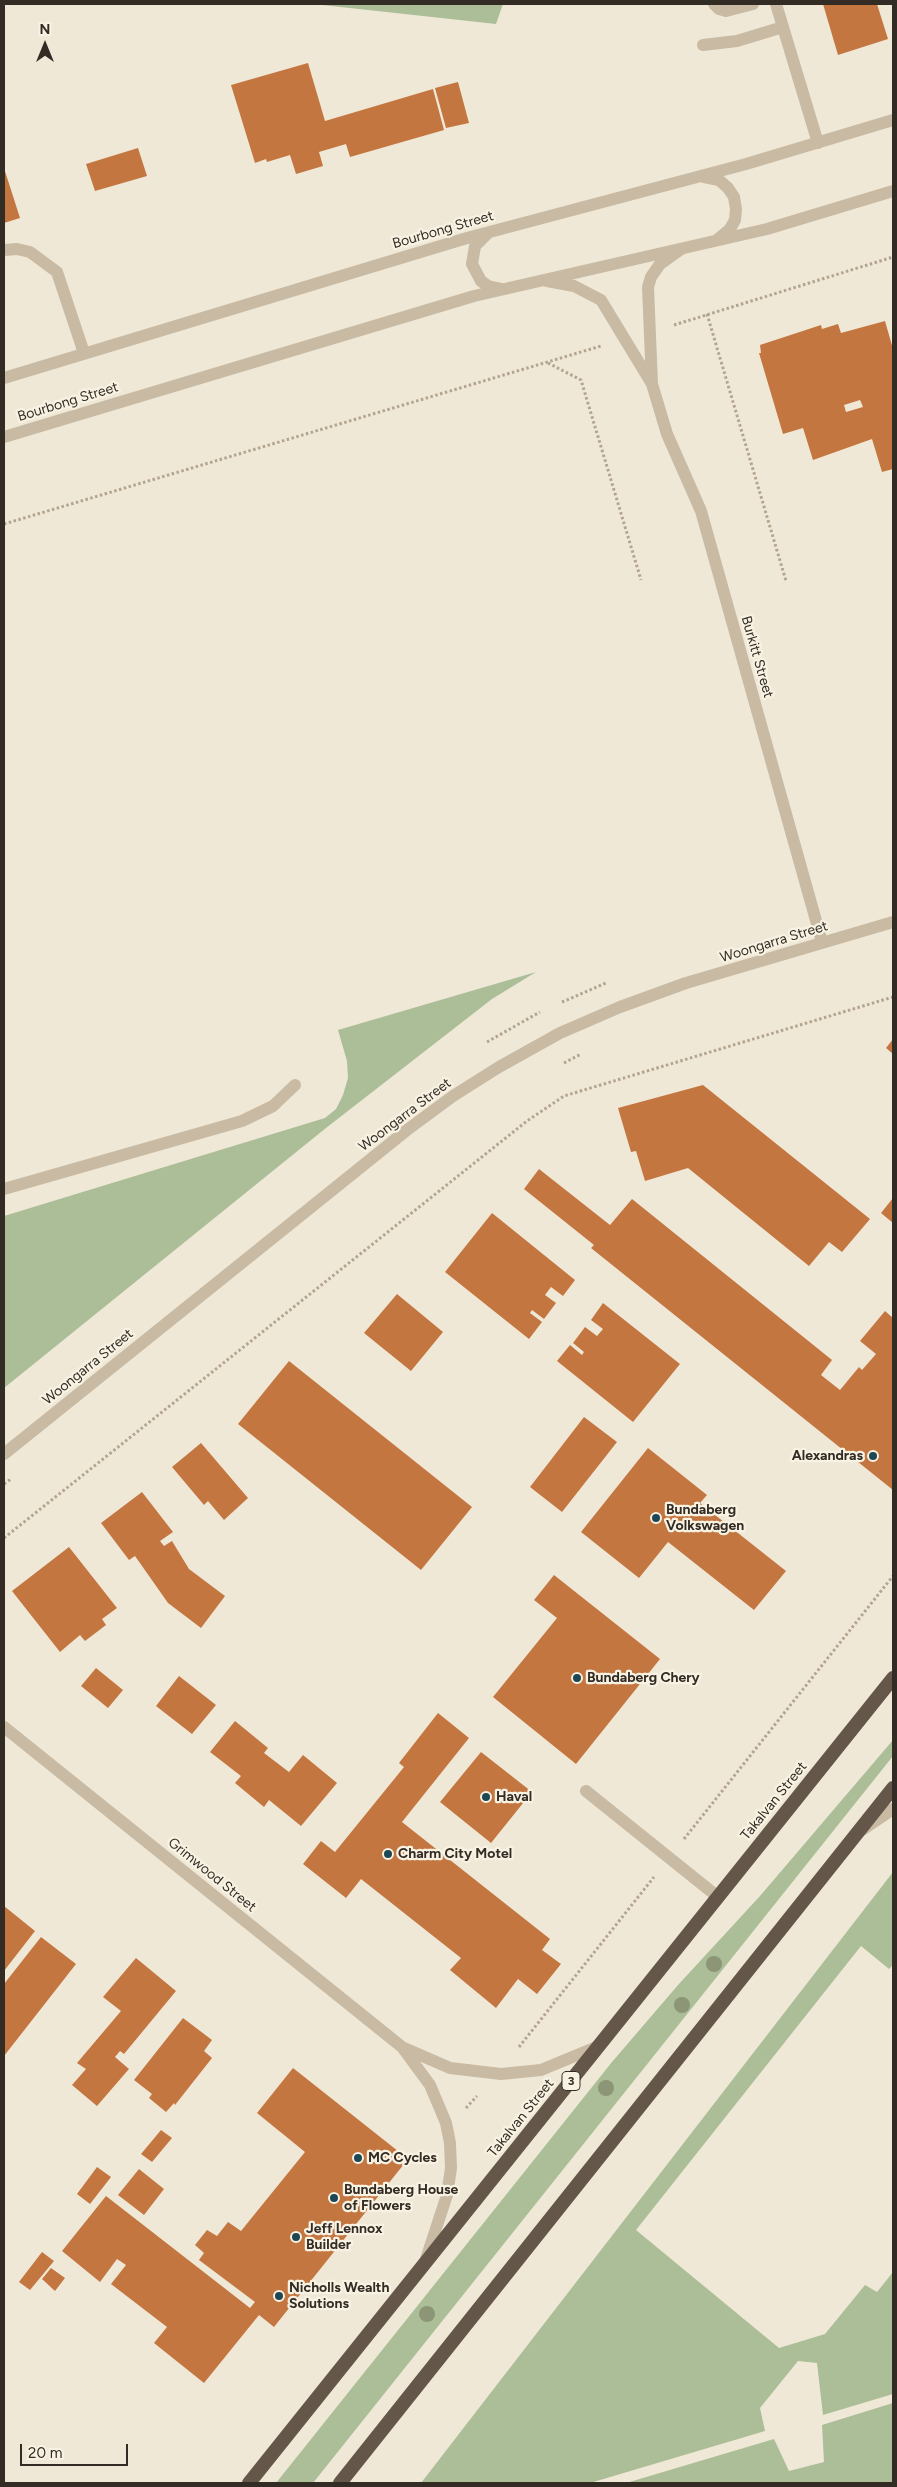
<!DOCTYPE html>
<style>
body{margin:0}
#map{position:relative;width:897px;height:2487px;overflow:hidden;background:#f0e8d7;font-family:Figtree,sans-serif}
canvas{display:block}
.frame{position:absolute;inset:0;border:5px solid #332c25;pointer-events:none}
.north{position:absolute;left:20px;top:20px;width:50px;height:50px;-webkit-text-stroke:4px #f8f2e3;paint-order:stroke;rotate:0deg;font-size:14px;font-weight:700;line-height:20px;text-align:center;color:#332c25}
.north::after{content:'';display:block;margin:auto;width:18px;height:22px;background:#332c25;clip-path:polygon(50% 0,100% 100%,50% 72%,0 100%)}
.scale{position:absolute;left:20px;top:2444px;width:108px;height:22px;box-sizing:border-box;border:2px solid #332c25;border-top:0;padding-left:6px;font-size:15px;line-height:18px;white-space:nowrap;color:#332c25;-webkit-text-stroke:4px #f8f2e3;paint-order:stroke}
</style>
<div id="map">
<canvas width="897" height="2487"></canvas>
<div class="frame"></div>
<div class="north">N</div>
<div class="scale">20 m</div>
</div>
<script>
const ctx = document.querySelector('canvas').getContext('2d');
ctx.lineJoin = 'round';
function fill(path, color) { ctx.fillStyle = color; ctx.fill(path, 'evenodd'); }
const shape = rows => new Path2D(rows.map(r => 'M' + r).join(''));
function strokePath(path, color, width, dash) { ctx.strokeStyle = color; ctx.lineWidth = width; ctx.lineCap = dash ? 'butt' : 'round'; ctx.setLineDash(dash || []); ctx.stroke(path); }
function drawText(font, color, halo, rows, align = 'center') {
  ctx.font = font + ' Figtree,sans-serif'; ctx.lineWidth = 4.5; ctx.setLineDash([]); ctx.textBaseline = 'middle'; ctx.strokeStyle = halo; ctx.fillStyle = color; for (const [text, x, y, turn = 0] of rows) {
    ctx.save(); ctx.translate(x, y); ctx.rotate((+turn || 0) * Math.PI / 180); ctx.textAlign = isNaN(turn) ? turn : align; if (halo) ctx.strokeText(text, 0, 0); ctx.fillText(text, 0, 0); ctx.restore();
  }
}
fill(shape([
 [313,4,503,4,496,24],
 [536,972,492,999,326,1128,4,1388,4,1216,325,1118,336,1109,343,1095,348,1078,347,1061,338,1030],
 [893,1740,893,1756,313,2483,276,2483,612,2062,678,1985,760,1896],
 [893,1872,893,1965,889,1969,861,1946,636,2230,779,2348,825,2334,865,2285,877,2292,893,2272,893,2394,823,2415,817,2363,798,2361,760,2408,765,2431,590,2483,421,2483],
 [893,2403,893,2483,626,2483,774,2439,789,2471,824,2462,822,2425]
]), '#abbe97');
fill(shape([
 [823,4,877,4,888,39,838,55],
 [308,63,325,121,433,89,444,130,350,157,346,144,319,152,323,166,296,174,290,155,267,162,266,159,255,163,231,85],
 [458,82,469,123,446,128,435,88],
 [138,148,147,176,95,191,86,164],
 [4,168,20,218,4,223],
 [885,321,893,349,893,469,882,472,872,439,813,460,803,428,783,434,759,353,761,353,760,345,821,325,822,329,838,324,841,333],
 [860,400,863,407,846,412,844,405],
 [893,1039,893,1054,886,1048],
 [703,1085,870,1219,842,1252,829,1242,809,1266,688,1168,645,1181,636,1151,631,1152,618,1108],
 [539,1169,610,1225,632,1199,832,1360,821,1375,840,1390,859,1367,862,1370,876,1354,860,1341,885,1311,893,1318,893,1490,591,1248,594,1245,524,1189],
 [893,1198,893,1223,881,1213],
 [492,1213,575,1280,563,1296,551,1287,545,1295,556,1303,544,1319,532,1310,530,1313,542,1322,529,1339,445,1272],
 [397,1294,443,1332,411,1371,364,1333],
 [603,1303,680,1364,633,1422,557,1361,570,1345,582,1355,584,1352,573,1343,585,1327,597,1336,603,1329,591,1320],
 [289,1361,472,1507,421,1570,238,1424],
 [584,1417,617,1442,562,1512,530,1487],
 [201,1443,248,1498,224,1520,208,1501,204,1505,172,1467],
 [648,1448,707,1495,700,1503,786,1571,754,1610,668,1542,639,1578,581,1532],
 [142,1492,173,1532,160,1541,164,1546,172,1541,189,1569,225,1596,201,1628,168,1603,135,1556,129,1560,101,1523],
 [69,1547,117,1608,102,1619,106,1625,85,1641,80,1635,60,1652,12,1591],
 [554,1575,660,1659,576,1764,493,1697,557,1618,534,1600],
 [96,1668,123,1690,108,1708,81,1686],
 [179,1676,216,1705,192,1734,156,1706],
 [438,1713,469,1738,402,1822,550,1939,542,1950,561,1964,537,1994,518,1979,496,2008,450,1970,461,1958,361,1879,346,1898,303,1864,321,1841,335,1852,404,1767,399,1763],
 [235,1721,268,1748,264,1753,289,1772,303,1755,337,1783,301,1826,269,1800,264,1807,235,1783,241,1776,210,1752],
 [481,1752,532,1792,491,1843,440,1802],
 [4,1906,35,1931,4,1971],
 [41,1937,76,1964,4,2056,4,1984],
 [136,1958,176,1991,124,2054,120,2051,115,2057,129,2069,97,2106,72,2085,86,2069,77,2063,121,2011,103,1997],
 [183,2018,212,2040,204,2051,212,2058,175,2105,174,2103,166,2112,149,2098,152,2094,134,2080],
 [293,2068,408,2159,274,2327,259,2315,204,2383,154,2343,167,2327,111,2284,126,2265,117,2259,100,2282,62,2251,106,2196,250,2308,255,2302,199,2260,204,2253,195,2245,207,2230,217,2236,228,2222,241,2231,305,2152,257,2113],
 [161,2130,172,2138,152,2162,141,2154],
 [97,2167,111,2177,90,2204,77,2194],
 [139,2169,164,2189,144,2215,118,2195],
 [42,2252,54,2261,30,2290,19,2282],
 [51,2268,65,2278,55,2291,42,2279]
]), '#c47640');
strokePath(shape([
 [707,314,786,581],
 [674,325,893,257],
 [548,363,581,380,641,580],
 [4,524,601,346],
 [562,1002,606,983],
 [487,1042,540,1012],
 [564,1063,581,1054],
 [4,1484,11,1479],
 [4,1538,527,1121,564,1096,893,997],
 [684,1839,893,1576],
 [519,2047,654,1877],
 [466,2108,477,2096]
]), '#b3a48e', 3, [2.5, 2.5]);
strokePath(shape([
 [714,4,719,9,726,11,753,4],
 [776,4,818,143],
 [703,45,737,41,783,27],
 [4,250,17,249,30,252,57,272,84,353],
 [586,1791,718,1897]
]), '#c8baa3', 12);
strokePath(shape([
 [547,281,574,286,601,300,652,384,648,287,651,277,660,264,681,249],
 [652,384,667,434,701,511,822,942],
 [4,1189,242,1121,273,1106,295,1085],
 [4,1727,402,2047,430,2085,446,2123,450,2143,451,2168,447,2195,425,2262],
 [862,1830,893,1809],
 [404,2048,450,2068,501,2074,541,2070,599,2046]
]), '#c8baa3', 12);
strokePath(shape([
 [704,177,719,180,728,188,734,197,736,209,735,220,730,229,718,239],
 [488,233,475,246,472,264,481,281,488,286,502,289],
 [4,378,467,238,746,164,893,120],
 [4,437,474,296,767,229,893,191],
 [4,1454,407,1130,453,1096,499,1067,560,1033,620,1007,686,983,893,922]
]), '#c8baa3', 12);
strokePath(shape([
 [249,2483,893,1678],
 [340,2483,893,1788]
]), '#645649', 14);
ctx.fillStyle = '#8d9577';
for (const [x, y] of [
 [714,1964],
 [682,2005],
 [606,2088],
 [427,2314]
]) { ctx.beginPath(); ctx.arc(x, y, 8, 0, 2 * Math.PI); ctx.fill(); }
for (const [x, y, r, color] of [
 [873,1456,5,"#1c4753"],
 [656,1518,5,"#1c4753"],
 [577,1678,5,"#1c4753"],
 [486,1797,5,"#1c4753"],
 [388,1854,5,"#1c4753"],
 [358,2158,5,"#1c4753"],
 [334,2198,5,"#1c4753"],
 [296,2237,5,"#1c4753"],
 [279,2296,5,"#1c4753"]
]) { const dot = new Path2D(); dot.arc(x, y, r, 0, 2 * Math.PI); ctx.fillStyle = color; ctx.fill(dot); strokePath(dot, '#f8f2e3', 2); }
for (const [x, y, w] of [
 [571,2081,18]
]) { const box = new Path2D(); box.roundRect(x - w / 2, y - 9.5, w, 19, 4); ctx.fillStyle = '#f8f2e3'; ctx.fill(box); strokePath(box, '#332c25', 1); }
drawText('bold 12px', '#332c25', null, [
 ["3",571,2081]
]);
drawText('14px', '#332c25', '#f8f2e3', [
 ["Bourbong Street",443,230,-16],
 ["Bourbong Street",68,402,-17],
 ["Burkitt Street",757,657,74],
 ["Woongarra Street",774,942,-17],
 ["Woongarra Street",405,1115,-37],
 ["Woongarra Street",88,1367,-39],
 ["Takalvan Street",774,1801,-51],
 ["Grimwood Street",212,1875,39],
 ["Takalvan Street",521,2118,-51]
]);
drawText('bold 14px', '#332c25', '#f8f2e3', [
 ["Alexandras",863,1456,"right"],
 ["Bundaberg",666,1510],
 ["Volkswagen",666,1526],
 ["Bundaberg Chery",587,1678],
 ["Haval",496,1797],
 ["Charm City Motel",398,1854],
 ["MC Cycles",368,2158],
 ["Bundaberg House",344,2190],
 ["of Flowers",344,2206],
 ["Jeff Lennox",306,2229],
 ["Builder",306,2245],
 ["Nicholls Wealth",289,2288],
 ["Solutions",289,2304]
], 'left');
</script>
